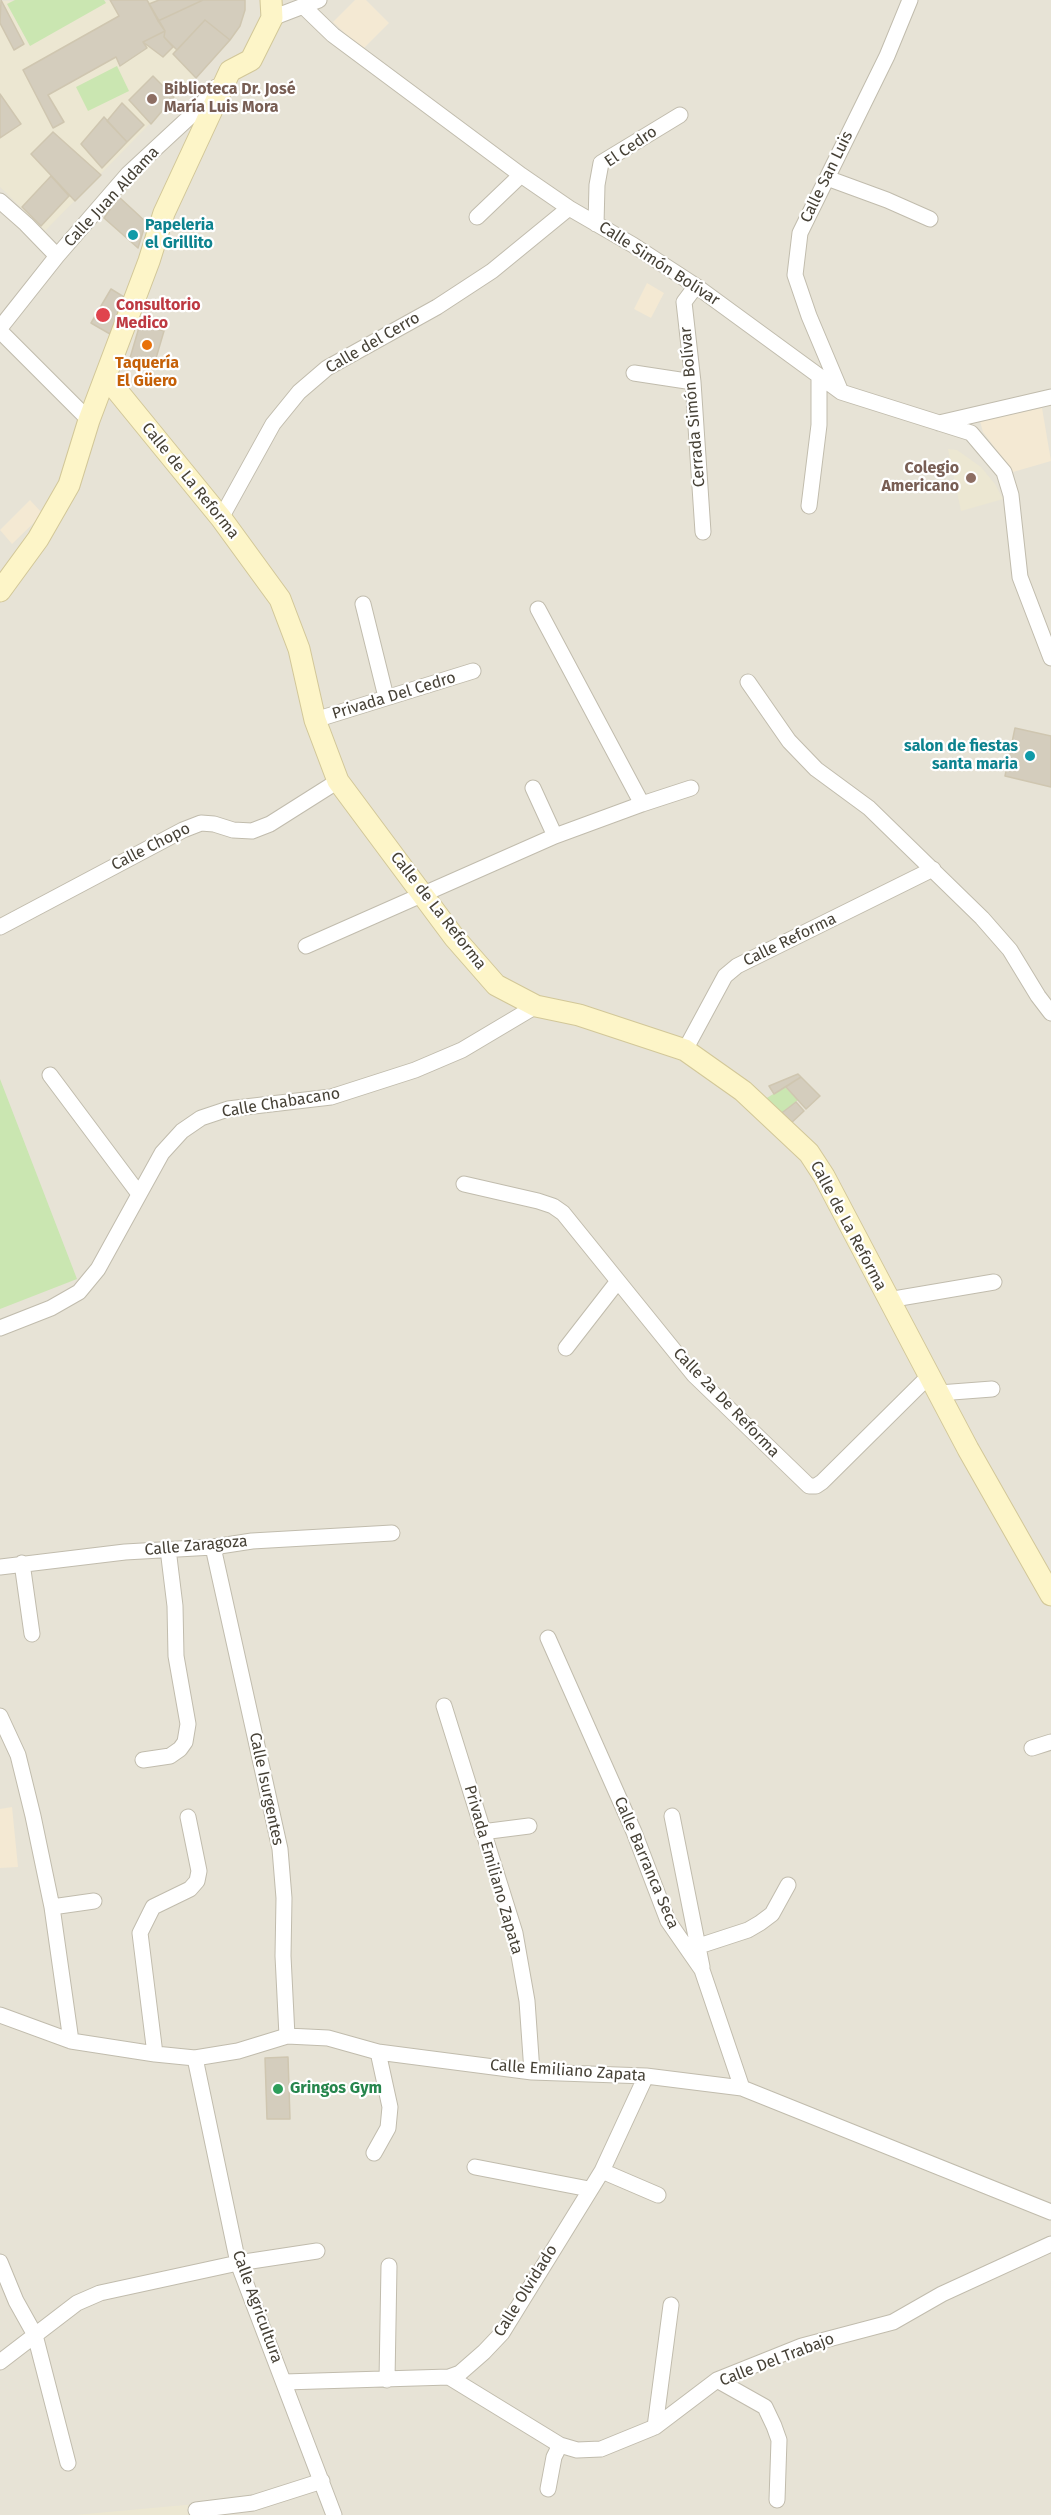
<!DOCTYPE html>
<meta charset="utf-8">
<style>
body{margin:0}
canvas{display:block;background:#f3f1e7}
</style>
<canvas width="1051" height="2515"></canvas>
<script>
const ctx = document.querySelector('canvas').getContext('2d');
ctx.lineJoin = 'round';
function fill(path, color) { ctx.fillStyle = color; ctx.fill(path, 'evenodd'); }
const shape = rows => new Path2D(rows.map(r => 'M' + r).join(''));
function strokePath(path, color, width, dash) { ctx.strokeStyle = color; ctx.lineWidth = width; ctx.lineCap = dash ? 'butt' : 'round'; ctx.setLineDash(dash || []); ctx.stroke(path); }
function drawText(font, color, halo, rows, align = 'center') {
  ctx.font = font + ' "Fira Sans",sans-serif'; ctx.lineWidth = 4.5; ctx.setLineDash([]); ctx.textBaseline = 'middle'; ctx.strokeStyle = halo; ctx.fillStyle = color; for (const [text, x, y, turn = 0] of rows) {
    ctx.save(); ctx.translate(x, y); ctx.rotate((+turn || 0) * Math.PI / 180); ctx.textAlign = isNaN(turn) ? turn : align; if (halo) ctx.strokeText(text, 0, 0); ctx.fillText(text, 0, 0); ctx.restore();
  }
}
fill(shape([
 [0,0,1051,0,1051,2515,0,2515]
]), '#e7e3d6');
fill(shape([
 [355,0,366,0,389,23,362,50,333,22],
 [647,283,664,293,651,318,634,309],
 [1042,408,1051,461,1013,472,983,432,980,421],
 [30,500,43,514,12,544,0,530],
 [12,1807,18,1867,0,1868,0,1809]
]), '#f4e9d3');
fill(shape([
 [245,0,245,10,240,26,220,52,45,231,0,187,0,1],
 [948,449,957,450,981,467,995,484,1003,499,961,511],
 [196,2504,197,2515,75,2515]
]), '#ece7d2');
fill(shape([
 [15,0,104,0,106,3,30,46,7,4],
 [117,66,129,91,88,111,76,87],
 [0,1079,77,1279,0,1309],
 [785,1087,798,1100,779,1115,765,1099]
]), '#cae6b1');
const building = shape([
 [1,0,24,44,14,50,0,23,1,0],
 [110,0,147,0,165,31,143,42,147,48,120,66,116,57,48,95,64,122,53,128,23,70,119,16,110,0],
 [159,0,203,0,158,21,149,4,159,0],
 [203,0,245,0,245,10,240,26,230,40,205,20,177,50,164,37,165,31,158,21,203,0],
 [205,20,230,40,196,78,173,54,205,20],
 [165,31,164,37,173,47,163,57,143,42,165,31],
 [153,76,174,97,151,124,129,100,153,76],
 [0,94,21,124,0,138,0,94],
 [122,103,144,125,127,142,107,121,122,103],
 [104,117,127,142,102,168,81,144,104,117],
 [53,132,101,175,75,201,31,154,53,132],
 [51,176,69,196,41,226,22,207,51,176],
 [119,197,146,222,138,248,104,218,119,197],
 [111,289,124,297,110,334,91,323,111,289],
 [140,324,164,331,154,365,130,358,140,324],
 [1015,728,1051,736,1051,787,1005,776,1015,728],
 [798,1074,801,1077,774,1094,769,1086,798,1074],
 [801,1077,820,1096,806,1109,786,1087,801,1077],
 [796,1102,804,1111,789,1125,779,1115,796,1102],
 [288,2057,290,2119,267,2119,265,2058,288,2057]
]);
fill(building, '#d4cdbd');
strokePath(building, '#cfc6b0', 1.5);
const street = shape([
 [303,6,333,35,521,175,569,208,633,245,696,286,841,392,971,433,1004,472,1011,495,1020,577,1051,658],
 [272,18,319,0],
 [827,178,887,200,930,219],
 [0,201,26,224,57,256],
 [477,217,521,175],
 [596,224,597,185,601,163,680,115],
 [696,286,684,302,693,382,703,532],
 [0,328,57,256,128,174,196,111,216,87],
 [0,331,89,420],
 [634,373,693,382],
 [841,392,809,316,795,275,800,233,887,56,910,0],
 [939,423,1051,397],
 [809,506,819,425,819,378],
 [221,518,273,424,299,392,327,368,437,307,492,271,569,208],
 [363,604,386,697],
 [538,609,642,804],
 [748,682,789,741,816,769,869,808,982,918,1010,950,1038,996,1051,1013],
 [315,720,473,671],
 [533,788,555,836],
 [0,927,183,830,201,823,214,824,233,830,252,831,270,824,338,781],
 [306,946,555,836,642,804,691,788],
 [685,1050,725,976,737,966,933,869],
 [50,1075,139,1194],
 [464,1184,538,1201,553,1206,563,1213,694,1375,809,1486,816,1486,822,1482,929,1376],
 [888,1300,994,1282],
 [0,1328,51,1308,79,1292,98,1269,162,1153,182,1131,201,1118,228,1109,331,1097,415,1070,462,1050,536,1006],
 [566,1348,618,1281],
 [939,1393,992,1389],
 [213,1547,280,1849,284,1898,283,1956,287,2036],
 [22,1563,32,1634],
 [0,1567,125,1552,213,1547,252,1541,392,1533],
 [548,1638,634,1832,668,1921,702,1970,742,2088],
 [444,1706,515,1933,527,2001,532,2072],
 [0,1716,18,1755,33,1816,52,1907,71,2041],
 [1032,1748,1051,1742],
 [143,1760,170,1756,180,1749,185,1742,188,1724,176,1656,175,1606,168,1549],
 [672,1816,702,1967],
 [482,1832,529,1826],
 [52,1907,94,1901],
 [699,1946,748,1930,760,1923,772,1914,788,1885],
 [0,2015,71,2041,155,2054,195,2058,238,2051,287,2036,328,2038,378,2052,532,2072,646,2076,742,2088,1051,2212],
 [155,2054,140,1933,153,1907,190,1889,197,1881,199,1871,188,1817],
 [195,2058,238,2263,334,2515],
 [374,2153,388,2128,390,2107,378,2052],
 [475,2167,589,2189],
 [602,2171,658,2195],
 [0,2262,16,2301,35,2335,68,2463],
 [0,2362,77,2303,100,2293,238,2263,317,2251],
 [449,2377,560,2445,577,2450,601,2449,655,2427,717,2380,802,2346,893,2322,942,2294,1051,2244],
 [387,2380,389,2266],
 [717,2380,765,2407,774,2426,779,2440,777,2500],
 [284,2382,449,2377,460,2373,484,2352,502,2333,602,2171,646,2076],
 [655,2427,671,2305],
 [548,2489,554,2457,560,2445],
 [196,2510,253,2503,322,2481]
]);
const secondary = shape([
 [106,377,221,518,280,599,299,649,315,720,338,781,454,937,496,985,536,1006,579,1015,685,1050,743,1091,809,1153,824,1176,968,1449,1051,1595],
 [0,591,38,539,69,485,89,420,149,261,164,213,230,71,251,60,272,18,271,0]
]);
strokePath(street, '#c1bcad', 17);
strokePath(secondary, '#d2c798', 23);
strokePath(street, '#fff', 15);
strokePath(secondary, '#fdf5c8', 21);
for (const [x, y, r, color] of [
 [152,99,6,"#8d6e63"],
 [133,235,6,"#0f9aa8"],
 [103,315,8,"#e0444e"],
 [147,345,6,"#e8710a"],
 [971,478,6,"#8d6e63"],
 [1030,756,6,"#0f9aa8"],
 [278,2089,6,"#2e9e5b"]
]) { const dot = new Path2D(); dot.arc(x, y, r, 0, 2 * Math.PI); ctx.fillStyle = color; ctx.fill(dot); strokePath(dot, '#fff', 2); }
drawText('bold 16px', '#785e54', '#fff', [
 ["Biblioteca Dr. José",164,90],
 ["María Luis Mora",164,108],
 ["Colegio",959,469,"right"],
 ["Americano",959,487,"right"]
], 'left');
drawText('16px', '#464136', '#fff', [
 ["El Cedro",631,147,-34],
 ["Calle San Luis",827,177,-64],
 ["Calle Juan Aldama",112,197,-47],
 ["Calle Simón Bolívar",659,264,33],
 ["Calle del Cerro",373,343,-30],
 ["Cerrada Simón Bolívar",693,407,-95],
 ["Calle de La Reforma",190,481,51],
 ["Privada Del Cedro",394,696,-17],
 ["Calle Chopo",151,847,-27],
 ["Calle de La Reforma",438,911,52],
 ["Calle Reforma",790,940,-26],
 ["Calle Chabacano",281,1103,-9],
 ["Calle de La Reforma",848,1226,62],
 ["Calle 2a De Reforma",726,1403,46],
 ["Calle Zaragoza",196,1546,-5],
 ["Calle Isurgentes",266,1789,78],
 ["Calle Barranca Seca",646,1863,67],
 ["Privada Emiliano Zapata",493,1870,74],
 ["Calle Emiliano Zapata",568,2071,4],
 ["Calle Olvidado",526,2291,-58],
 ["Calle Agricultura",257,2307,70],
 ["Calle Del Trabajo",777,2360,-21]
]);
drawText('bold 16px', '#0d838f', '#fff', [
 ["Papeleria",145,226],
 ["el Grillito",145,244],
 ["salon de fiestas",1018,747,"right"],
 ["santa maria",1018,765,"right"]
], 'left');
drawText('bold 16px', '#be3a42', '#fff', [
 ["Consultorio",116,306],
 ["Medico",116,324]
], 'left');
drawText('bold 16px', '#c56008', '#fff', [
 ["Taquería",147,364],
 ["El Güero",147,382]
]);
drawText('bold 16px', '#27864d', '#fff', [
 ["Gringos Gym",290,2089]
], 'left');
</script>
